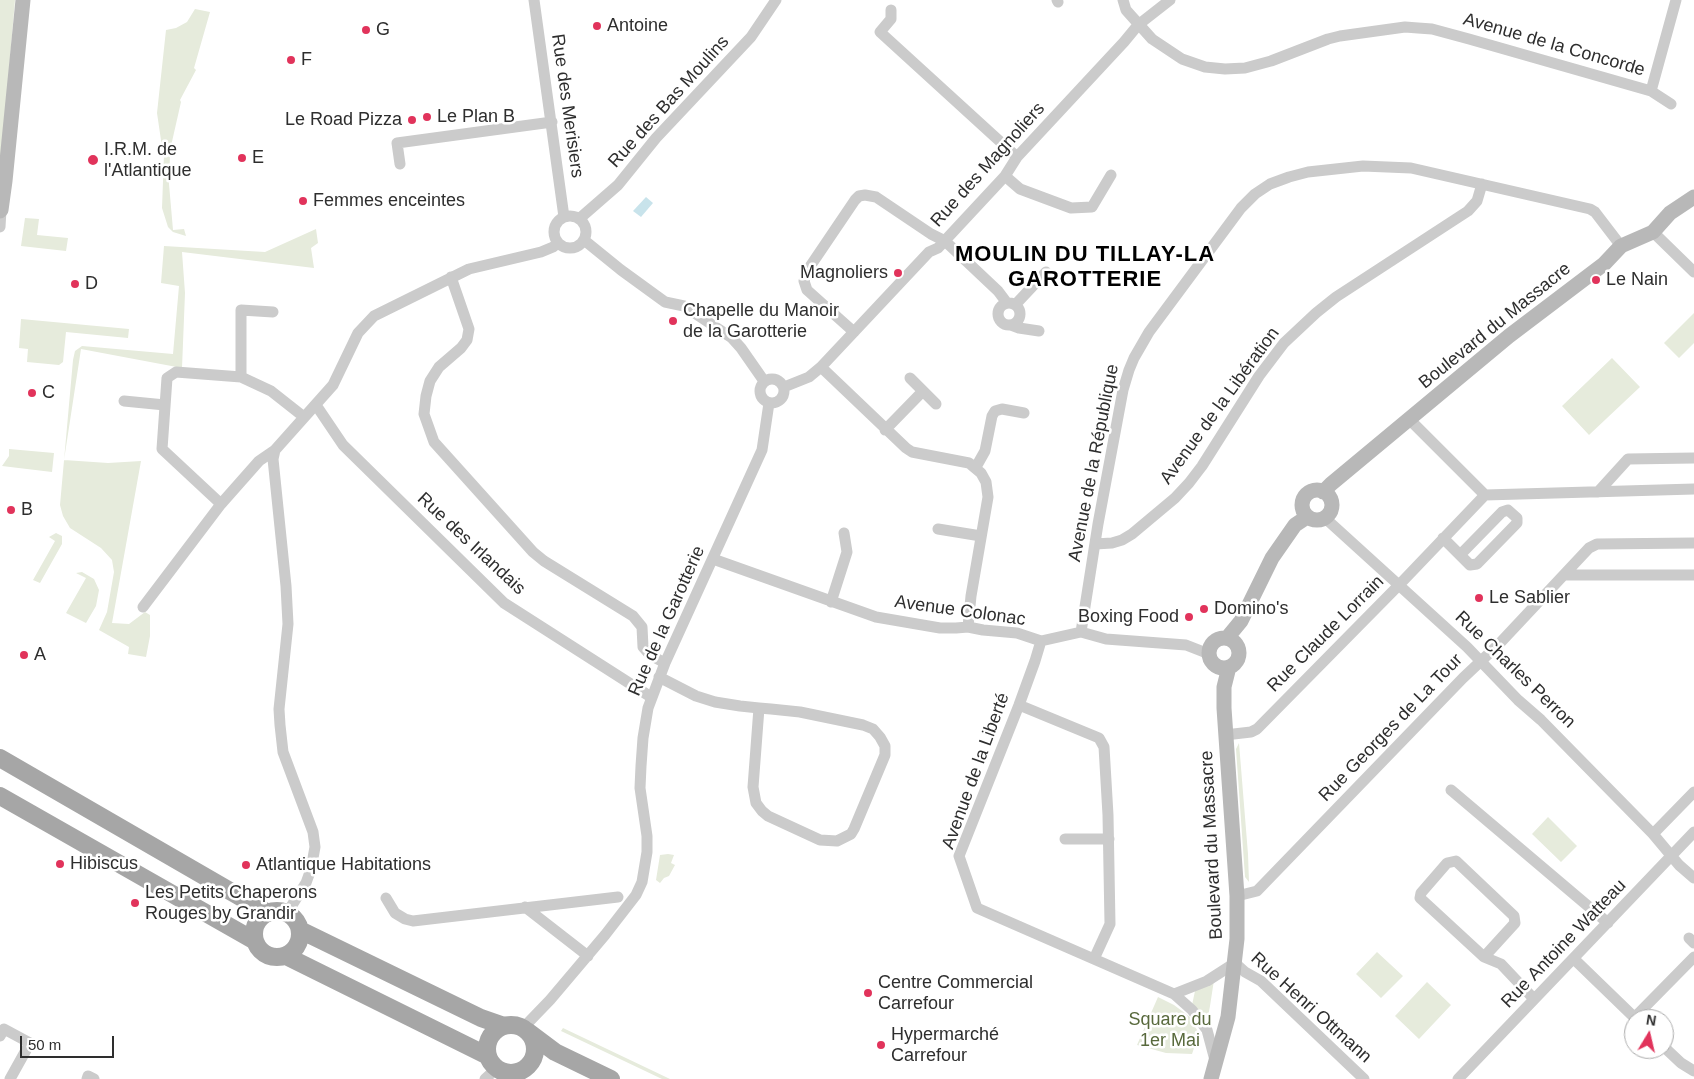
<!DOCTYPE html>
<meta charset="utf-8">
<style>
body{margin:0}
#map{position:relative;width:1694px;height:1079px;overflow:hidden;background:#fff;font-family:Arial,sans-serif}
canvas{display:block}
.north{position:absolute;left:1624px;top:1009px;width:50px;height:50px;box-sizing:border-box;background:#fff;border:1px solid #ababab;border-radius:50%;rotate:9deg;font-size:14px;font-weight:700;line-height:20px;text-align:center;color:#2e2e2e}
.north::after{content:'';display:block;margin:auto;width:18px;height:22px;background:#e1335b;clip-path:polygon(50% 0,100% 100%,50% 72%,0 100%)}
.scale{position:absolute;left:20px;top:1036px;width:94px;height:22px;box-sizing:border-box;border:2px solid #2e2e2e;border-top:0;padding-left:6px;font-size:15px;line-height:18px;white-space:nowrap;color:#2e2e2e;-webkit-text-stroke:4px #fff;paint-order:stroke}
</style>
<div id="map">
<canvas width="1694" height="1079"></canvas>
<div class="north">N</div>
<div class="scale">50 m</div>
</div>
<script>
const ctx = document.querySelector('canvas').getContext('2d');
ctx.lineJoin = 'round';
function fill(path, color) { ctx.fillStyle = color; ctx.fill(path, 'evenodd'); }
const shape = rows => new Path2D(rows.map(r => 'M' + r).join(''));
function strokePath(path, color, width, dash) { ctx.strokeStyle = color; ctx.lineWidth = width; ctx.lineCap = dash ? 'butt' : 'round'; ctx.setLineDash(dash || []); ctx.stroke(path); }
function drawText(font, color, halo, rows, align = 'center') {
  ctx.font = font + ' Arial,sans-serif'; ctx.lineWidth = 5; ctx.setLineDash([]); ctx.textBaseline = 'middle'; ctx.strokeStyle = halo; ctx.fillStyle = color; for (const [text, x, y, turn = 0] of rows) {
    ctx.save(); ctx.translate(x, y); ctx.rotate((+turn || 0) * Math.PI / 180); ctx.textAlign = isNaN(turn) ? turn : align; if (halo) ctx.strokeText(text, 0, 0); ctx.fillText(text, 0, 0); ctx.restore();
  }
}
fill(shape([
 [0,0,15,0,0,176],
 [195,9,210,12,194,68,196,70,180,100,181,102,171,146,162,147,157,113,166,30,176,28,187,22],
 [164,154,170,154,169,184,173,230,184,229,186,236,173,232,168,227,162,208],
 [25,218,39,219,37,235,68,238,66,251,21,246],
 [316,229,318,243,311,248,314,268,182,252,185,293,182,368,81,349,64,460,108,463,141,461,112,623,129,624,145,612,150,615,150,636,146,657,128,654,129,647,99,630,107,612,114,572,112,560,101,548,70,528,63,516,60,505,73,360,75,351,82,346,173,354,179,286,161,283,164,246,265,252],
 [1694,313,1694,343,1679,358,1664,343],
 [21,319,129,329,128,338,66,332,63,362,59,365,27,362,28,349,19,348],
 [1612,358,1640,387,1589,435,1562,406],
 [9,449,54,453,52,472,2,466,9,456],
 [56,533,62,536,62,544,40,583,33,580,55,541,49,537],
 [82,572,94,579,99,590,96,606,86,623,66,613,86,578,76,573],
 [1239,743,1248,854,1249,882,1245,877,1236,749],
 [1548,817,1577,846,1561,862,1532,834],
 [668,854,674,855,671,863,675,865,669,876,664,878,660,883,656,880,660,855],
 [1377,952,1403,976,1381,998,1356,974],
 [1214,980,1210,1006,1207,1022,1192,1005,1195,991],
 [1427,982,1451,1005,1419,1039,1395,1016],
 [1158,997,1174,1005,1190,1017,1197,1030,1198,1036,1192,1054,1166,1053,1137,1045],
 [563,1028,670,1079,662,1079,561,1031]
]), '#e6ebdc');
fill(shape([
 [646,197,653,203,641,217,633,211]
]), '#c8e3eb');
strokePath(shape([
 [534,0,564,217],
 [1057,0,1058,2],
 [1123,0,1126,10,1152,39,1182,59,1205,67,1225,69,1245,68,1271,61,1328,39,1340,36,1405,27,1418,28,1432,29,1469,39,1651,91,1676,0],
 [891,10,891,19,880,32,1017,157],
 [1651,91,1671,104],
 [400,164,397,143,552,122],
 [1005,176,1020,189,1071,208,1092,207,1111,175],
 [0,209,1,210,0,227],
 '554 232a16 16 0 1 1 32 0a16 16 0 1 1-32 0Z',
 [579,219,618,185,656,138,751,37,776,0],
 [1653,232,1694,272],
 [584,240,621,270,665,302,684,306,732,338,741,348,764,381],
 [451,277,469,329,467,340,461,348,439,367,430,381,426,396,424,414,434,442,533,552,544,561,633,616,642,627,643,647,650,655,665,663],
 '998 314a11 11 0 1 1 22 0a11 11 0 1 1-22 0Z',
 [1015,305,1046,272],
 [1011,325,1019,328,1039,331],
 [854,332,807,290,804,281,807,271,855,200,859,196,865,195,876,197,931,234,945,241,998,291,1007,303],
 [821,367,906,448,912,452,969,463,981,473,986,482,988,497,971,596,968,627],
 [241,377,241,310,273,312],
 [910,378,936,404],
 '760 391a12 12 0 1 1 24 0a12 12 0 1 1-24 0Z',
 [784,387,809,377,821,367,929,252,938,248,1005,176,1017,157,1124,42,1138,25,1170,0],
 [124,401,165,405],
 [316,405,343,445,504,603,651,697],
 [1410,420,1485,495],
 [885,430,923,391],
 [976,467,985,451,992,416,995,411,1002,409,1024,413],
 [1598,492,1628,459,1694,458],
 [221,504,162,449,167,378,176,372,241,377,271,391,304,417],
 [1325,518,1467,647,1518,700,1541,720,1653,834,1679,865,1694,878],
 [938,529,981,536],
 [1443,538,1470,565,1477,564,1517,523,1517,518,1508,510,1502,512,1460,555],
 [1095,544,1112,543,1122,540,1132,534,1175,498,1189,483,1202,466,1259,376,1284,343,1316,313,1336,297,1468,211,1477,201,1482,184],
 [713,559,876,617,940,628,956,628,968,627,983,630,1017,633,1041,641,1081,632,1106,639,1186,645,1209,654],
 [1565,575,1694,575],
 [831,602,847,552,844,533],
 [143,607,221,504,259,461,275,450],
 [1081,632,1098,524,1123,390,1129,370,1134,358,1149,332,1241,208,1255,194,1270,184,1289,177,1308,172,1363,166,1411,168,1590,209,1595,212,1621,246],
 [1041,641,1035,661,1019,705,959,856,977,908,1174,994,1192,1010,1207,1030,1215,1060],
 [659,677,696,696,715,702,740,706,759,708,771,709,800,712,863,725,873,729,880,737,885,746,885,755,854,829,851,834,837,841,820,840,768,816,762,811,756,803,753,787,759,708],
 [1019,705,1099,738,1104,747,1108,815,1110,924,1094,959],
 [1225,735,1251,732,1257,729,1399,585,1485,495,1694,489],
 [1451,790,1608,923],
 [1653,834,1694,792],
 [1065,839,1109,839],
 [1237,896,1257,891,1463,678,1499,644,1589,548,1597,544,1694,543],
 [386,898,395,913,405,919,413,921,618,897],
 [525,907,588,956],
 [287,913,306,883,311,869,315,847,313,832,283,752,280,725,279,709,288,624,286,586,273,459,275,450,333,385,358,333,374,316,469,269,541,252,553,247,558,243],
 [1689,938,1694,943],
 [1484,957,1515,923,1514,916,1456,861,1447,863,1421,893,1420,898,1484,957,1501,964,1534,999],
 [1574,959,1636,1019],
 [1174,994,1207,981,1235,963,1245,972,1261,981,1364,1079],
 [1634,1018,1694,957],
 [523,1028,550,1000,605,935,636,895,642,882,647,852,647,836,640,788,641,766,643,738,648,708,665,663,762,450,769,403],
 [0,1036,4,1029,30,1043,10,1079],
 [1664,1047,1681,1063,1694,1071],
 [87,1079,88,1076,94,1079],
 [485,1079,497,1068],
 [1458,1079,1694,832]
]), '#cbcbcb', 11);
strokePath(shape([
 [0,211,1,210,5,181,23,0],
 '1302 505a15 15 0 1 1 30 0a15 15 0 1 1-30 0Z',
 [1323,492,1331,484,1509,336,1604,264,1621,246,1653,232,1670,213,1694,197],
 '1209 653a15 15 0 1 1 30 0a15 15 0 1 1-30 0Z',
 [1227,638,1241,621,1272,558,1295,525,1307,517],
 [1211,1079,1228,1017,1237,939,1237,896,1224,708,1224,687,1229,667]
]), '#b8b8b8', 15);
strokePath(shape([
 [0,758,268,913],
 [0,796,255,941],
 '254 934a23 23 0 1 1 46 0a23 23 0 1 1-46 0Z',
 [300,930,481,1018,504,1026],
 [286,956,488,1056],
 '487 1049a24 24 0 1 1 48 0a24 24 0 1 1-48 0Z',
 [527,1031,555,1052,611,1079]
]), '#a6a6a6', 18);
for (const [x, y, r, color] of [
 [597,26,5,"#e1335b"],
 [366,30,5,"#e1335b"],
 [291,60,5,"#e1335b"],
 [427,117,5,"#e1335b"],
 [412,120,5,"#e1335b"],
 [242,158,5,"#e1335b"],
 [93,160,6,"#e1335b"],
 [303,201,5,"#e1335b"],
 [898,273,5,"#e1335b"],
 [1596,280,5,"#e1335b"],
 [75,284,5,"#e1335b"],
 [673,321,5,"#e1335b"],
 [32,393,5,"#e1335b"],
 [11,510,5,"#e1335b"],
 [1479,598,5,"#e1335b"],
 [1204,609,5,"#e1335b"],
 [1189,617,5,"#e1335b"],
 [24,655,5,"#e1335b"],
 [60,864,5,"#e1335b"],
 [246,865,5,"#e1335b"],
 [135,903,5,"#e1335b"],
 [868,993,5,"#e1335b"],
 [881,1045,5,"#e1335b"]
]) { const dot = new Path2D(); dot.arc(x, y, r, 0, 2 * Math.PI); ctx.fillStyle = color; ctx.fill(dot); strokePath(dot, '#fff', 2); }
drawText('18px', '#2e2e2e', '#fff', [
 ["Antoine",607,26],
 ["G",376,30],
 ["F",301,60],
 ["Le Plan B",437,117],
 ["Le Road Pizza",402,120,"right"],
 ["I.R.M. de",104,150],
 ["l'Atlantique",104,171],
 ["E",252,158],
 ["Femmes enceintes",313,201],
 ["Magnoliers",888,273,"right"],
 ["Le Nain",1606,280],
 ["D",85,284],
 ["Chapelle du Manoir",683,311],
 ["de la Garotterie",683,332],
 ["C",42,393],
 ["B",21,510],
 ["Le Sablier",1489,598],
 ["Domino's",1214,609],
 ["Boxing Food",1179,617,"right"],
 ["A",34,655],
 ["Hibiscus",70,864],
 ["Atlantique Habitations",256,865],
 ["Les Petits Chaperons",145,893],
 ["Rouges by Grandir",145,914],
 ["Centre Commercial",878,983],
 ["Carrefour",878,1004],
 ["Hypermarché",891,1035],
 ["Carrefour",891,1056]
], 'left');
drawText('18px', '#2e2e2e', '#fff', [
 ["Avenue de la Concorde",1554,45,16],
 ["Rue des Bas Moulins",669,102,-48],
 ["Rue des Merisiers",567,106,82],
 ["Rue des Magnoliers",988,165,-48],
 ["Boulevard du Massacre",1495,326,-39],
 ["Avenue de la Libération",1220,406,-54],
 ["Avenue de la République",1094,463,-79],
 ["Rue des Irlandais",471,544,43],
 ["Avenue Colonac",960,611,8],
 ["Rue de la Garotterie",667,621,-66],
 ["Rue Claude Lorrain",1326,634,-45],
 ["Rue Charles Perron",1515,670,44],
 ["Rue Georges de La Tour",1391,728,-46],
 ["Avenue de la Liberté",976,771,-70],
 ["Boulevard du Massacre",1212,845,-93],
 ["Rue Antoine Watteau",1564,944,-46],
 ["Rue Henri Ottmann",1311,1008,42]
]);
drawText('18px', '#58693c', '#fff', [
 ["Square du",1170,1020],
 ["1er Mai",1170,1041]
]);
ctx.letterSpacing = '1px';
drawText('bold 22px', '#000', '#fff', [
 ["MOULIN DU TILLAY-LA",1085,255],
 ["GAROTTERIE",1085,280]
]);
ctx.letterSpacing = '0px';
</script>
